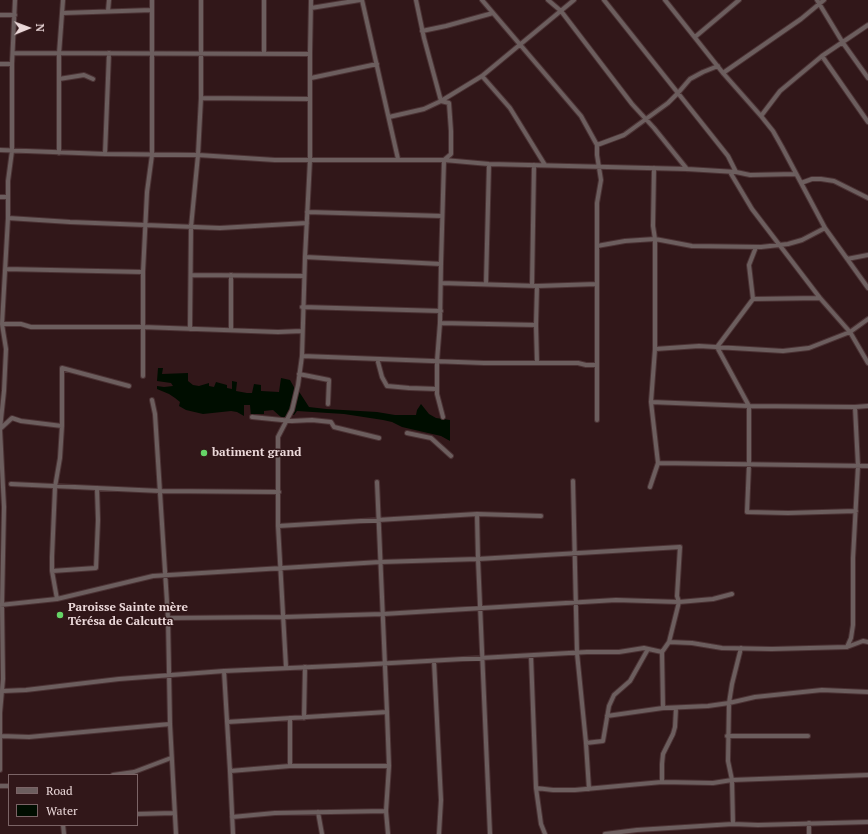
<!DOCTYPE html>
<meta charset="utf-8">
<style>
body{margin:0}
#map{position:relative;width:868px;height:834px;overflow:hidden;background:#311719;font-family:"PT Serif",serif}
canvas{display:block}
.legend{position:absolute;left:8px;top:774px;width:130px;height:52px;box-sizing:border-box;background:#311719;border:1px solid #7b6466;margin:0;padding:5px 7px;list-style:none;font-size:12px;color:#ebd8d9}
.legend li{display:flex;align-items:center;gap:8px;height:20px}
.legend b{width:20px;border:1px solid #7b6466}
.north{position:absolute;left:8px;top:8px;width:40px;height:40px;-webkit-text-stroke:3px #311719;paint-order:stroke;rotate:89deg;font-size:11px;font-weight:700;line-height:16px;text-align:center;color:#ebd8d9}
.north::after{content:'';display:block;margin:auto;width:14px;height:18px;background:#ebd8d9;clip-path:polygon(50% 0,100% 100%,50% 72%,0 100%)}
</style>
<div id="map">
<canvas width="868" height="834"></canvas>
<ul class="legend">
<li><b style="height:5px;background:#6c5e5e"></b>Road</li>
<li><b style="height:11px;background:#000d00"></b>Water</li>
</ul>
<div class="north">N</div>
</div>
<script>
const ctx = document.querySelector('canvas').getContext('2d');
ctx.lineJoin = 'round';
function fill(path, color) { ctx.fillStyle = color; ctx.fill(path, 'evenodd'); }
const shape = rows => new Path2D(rows.map(r => 'M' + r).join(''));
function strokePath(path, color, width, dash) { ctx.strokeStyle = color; ctx.lineWidth = width; ctx.lineCap = dash ? 'butt' : 'round'; ctx.setLineDash(dash || []); ctx.stroke(path); }
function drawText(font, color, halo, rows, align = 'center') {
  ctx.font = font + ' "PT Serif",serif'; ctx.lineWidth = 3; ctx.setLineDash([]); ctx.textBaseline = 'middle'; ctx.strokeStyle = halo; ctx.fillStyle = color; for (const [text, x, y, turn = 0] of rows) {
    ctx.save(); ctx.translate(x, y); ctx.rotate((+turn || 0) * Math.PI / 180); ctx.textAlign = isNaN(turn) ? turn : align; if (halo) ctx.strokeText(text, 0, 0); ctx.fillText(text, 0, 0); ctx.restore();
  }
}
fill(shape([
 [158,368,163,368,162,374,188,373,188,381,193,385,199,386,209,383,209,386,214,387,216,382,227,385,227,388,232,389,232,381,237,382,236,391,247,393,252,393,254,384,261,385,261,391,279,392,281,378,290,380,295,389,292,405,287,416,282,418,273,410,264,411,264,414,256,414,251,417,250,405,244,405,244,416,237,412,231,411,203,414,186,410,179,406,180,402,175,398,169,394,157,389,157,386,164,387,173,386,171,383,157,381],
 [298,390,309,407,326,409,377,412,395,415,416,415,417,410,421,404,429,414,436,418,450,420,450,441,441,436,402,427,392,422,383,420,344,414,297,411,294,415,291,414]
]), '#000d00');
const minor = shape([
 [264,0,264,53],
 [362,0,398,159],
 [416,0,424,38,441,101,449,103,451,131,451,154,444,160,441,264,440,323,437,361,437,394,443,417],
 [482,0,581,116,597,145,597,155,601,180,597,203,597,420],
 [548,0,561,11,632,104,654,128,687,169],
 [604,0,728,156,736,172],
 [665,0,723,73,761,116,773,131,782,147,825,228,868,288],
 [817,0,843,43,868,78],
 [311,8,360,0],
 [108,11,109,0],
 [63,13,152,10],
 [0,15,15,15],
 [422,31,446,26,493,13],
 [695,37,739,0],
 [13,53,310,54],
 [822,56,868,122],
 [0,64,12,64],
 [723,73,801,19,824,0],
 [482,76,510,108,545,165],
 [311,78,377,64],
 [59,79,84,75,93,79],
 [201,98,310,99],
 [761,116,780,91,822,56,868,25],
 [389,117,424,109,441,101,482,76,574,0],
 [597,145,624,135,668,103,678,93,690,79,703,72,718,66],
 [0,150,105,154,198,155,275,160,444,160,489,164,687,169,736,172,750,175,796,174],
 [59,153,59,54,63,0],
 [105,154,109,53],
 [730,172,752,209,820,298,850,332,868,363],
 [801,183,812,179,821,179,834,181,868,198],
 [0,197,8,197],
 [307,212,442,216],
 [8,218,70,222,220,228,307,223],
 [597,246,625,241,655,239,692,246,761,247,788,244,802,240,825,228],
 [756,247,749,265,753,299,717,347,749,406,749,464,747,512,788,513,856,511],
 [305,257,441,264],
 [847,259,868,255],
 [5,269,143,272],
 [191,275,304,276],
 [231,275,231,330],
 [441,283,537,286,597,284],
 [486,284,489,164],
 [532,286,534,165],
 [537,286,536,325,537,363],
 [753,299,820,298],
 [302,307,441,311],
 [440,323,536,325],
 [2,324,21,324,31,327,142,327,278,332,302,331],
 [190,329,191,227,198,155,201,98,201,0],
 [655,349,699,346,783,351,809,348,850,332,868,319],
 [302,356,484,363,578,363,586,365,597,365],
 [378,362,382,377,387,386,409,388,437,389],
 [299,374,329,380,328,404],
 [143,376,143,272,147,192,152,155,152,0],
 [152,400,155,414,168,618,170,724,176,834],
 [651,402,749,406,855,407,868,406],
 [252,417,292,421,312,420,331,422,334,427,379,438],
 [0,429,12,418,21,421,62,426],
 [407,433,431,438,451,456],
 [658,463,868,466],
 [573,481,577,653,586,743,589,789],
 [377,482,387,712,389,766,386,811,388,834],
 [11,484,160,491,279,492],
 [650,487,658,463,651,402,655,349,655,239,653,226,654,168],
 [477,514,478,559,490,834],
 [278,526,477,514,541,516],
 [52,571,96,568,98,520,97,488],
 [57,599,52,571,52,557,55,487,60,458,62,426,62,368,129,386],
 [0,605,57,599,153,576,380,562,478,559,680,547,677,596,679,602,713,599,732,594],
 [168,618,284,617,383,614,616,600,679,602,669,642],
 [847,647,851,638,853,625,853,558,858,466,855,407],
 [531,656,536,788,541,824,545,834],
 [434,661,441,800,439,834],
 [286,667,278,526,278,437,292,410,298,385,302,356,305,257,310,160,310,54,311,0],
 [224,671,230,771,233,834],
 [3,691,26,690,119,679,224,671,356,665,587,652,619,652,644,648,662,652],
 [663,708,662,652,669,642,692,643,722,648,772,649,847,647,863,641,868,642],
 [607,716,663,708,708,706,729,703,755,697,822,690,868,692],
 [304,718,305,667],
 [227,722,387,712],
 [1,736,29,737,170,724],
 [727,736,808,736],
 [586,743,603,741,609,706,614,695,630,681,648,649],
 [290,766,290,718],
 [0,770,0,713,3,679,2,605,4,507,0,429,4,391,6,349,2,324,8,218,8,181,12,151,12,64,15,0],
 [230,771,290,766,389,766],
 [113,775,134,772,171,758],
 [662,782,662,764,663,754,673,734,675,727,676,708],
 [0,786,9,786],
 [536,788,553,790,575,790,662,782,713,783,732,780,868,775],
 [318,812,322,834],
 [137,814,174,813],
 [232,817,275,813,386,811],
 [809,823,809,834],
 [733,824,732,780,728,761,729,703,732,684,741,648],
 [63,825,64,834],
 [605,834,637,830,733,824,758,825,868,822]
]);
strokePath(minor, '#4b3234', 6);
strokePath(minor, '#6c5e5e', 4);
for (const [x, y, r, color] of [
 [204,453,4,"#66d467"],
 [60,615,4,"#66d467"]
]) { const dot = new Path2D(); dot.arc(x, y, r, 0, 2 * Math.PI); ctx.fillStyle = color; ctx.fill(dot); strokePath(dot, '#311719', 1.5); }
drawText('bold 12px', '#ebd8d9', '#311719', [
 ["batiment grand",212,453],
 ["Paroisse Sainte mère",68,608],
 ["Térésa de Calcutta",68,622]
], 'left');
</script>
